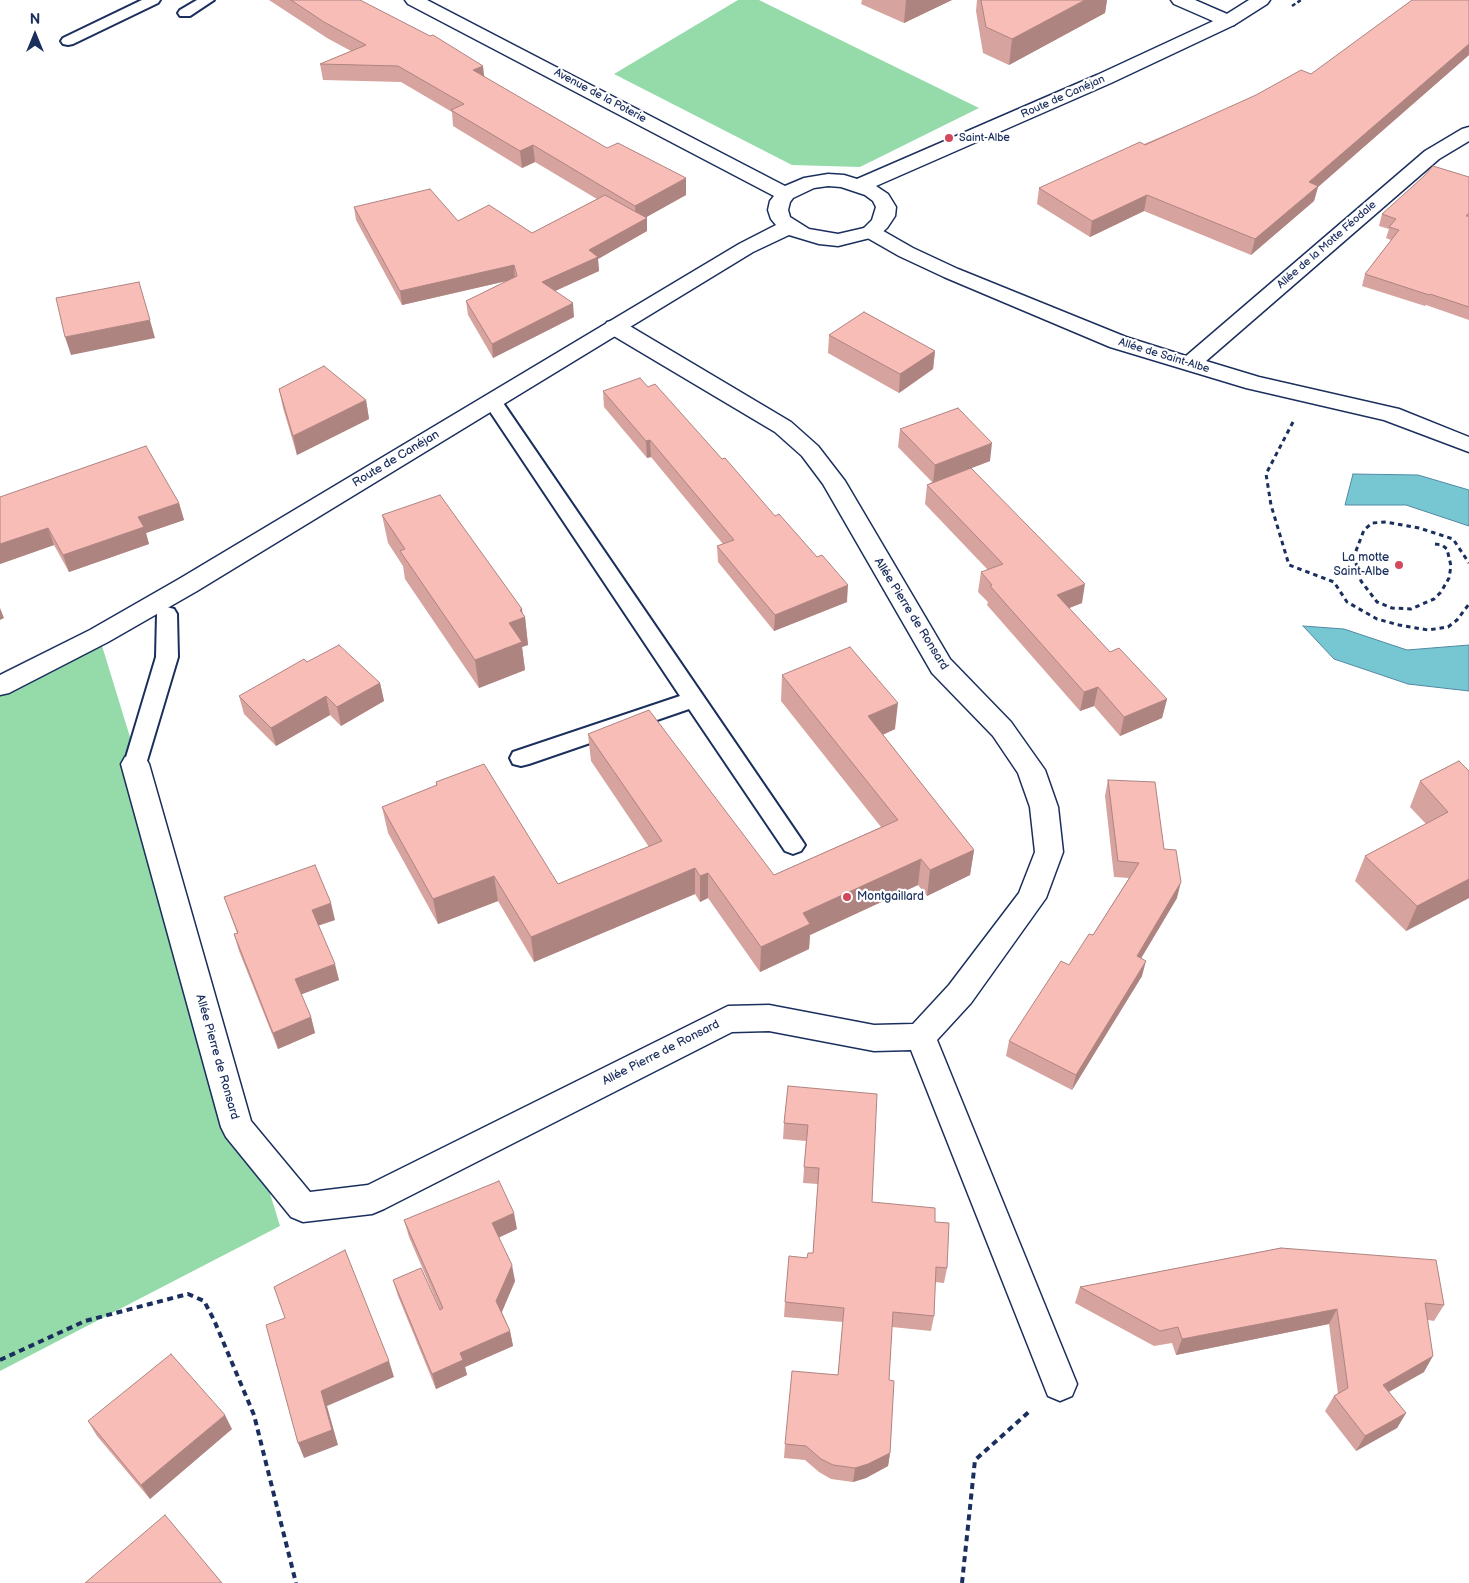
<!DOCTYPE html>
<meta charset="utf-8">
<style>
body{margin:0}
#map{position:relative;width:1469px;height:1583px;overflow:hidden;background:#fff;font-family:"Balsamiq Sans",sans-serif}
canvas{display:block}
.north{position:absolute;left:10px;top:10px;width:50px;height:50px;-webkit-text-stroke:4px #fff;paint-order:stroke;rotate:0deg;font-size:14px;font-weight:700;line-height:20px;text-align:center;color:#1b2f5e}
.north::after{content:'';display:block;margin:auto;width:18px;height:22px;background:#1b2f5e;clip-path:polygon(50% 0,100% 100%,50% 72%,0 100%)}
</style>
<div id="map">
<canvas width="1469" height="1583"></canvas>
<div class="north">N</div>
</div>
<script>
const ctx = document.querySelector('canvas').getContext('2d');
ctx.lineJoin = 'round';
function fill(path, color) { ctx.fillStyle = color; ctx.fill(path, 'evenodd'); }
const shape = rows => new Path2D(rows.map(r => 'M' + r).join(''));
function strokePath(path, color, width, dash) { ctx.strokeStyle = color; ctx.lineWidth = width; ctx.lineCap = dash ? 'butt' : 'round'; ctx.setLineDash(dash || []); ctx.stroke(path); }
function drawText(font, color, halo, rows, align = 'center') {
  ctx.font = font + ' "Balsamiq Sans",sans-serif'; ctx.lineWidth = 4.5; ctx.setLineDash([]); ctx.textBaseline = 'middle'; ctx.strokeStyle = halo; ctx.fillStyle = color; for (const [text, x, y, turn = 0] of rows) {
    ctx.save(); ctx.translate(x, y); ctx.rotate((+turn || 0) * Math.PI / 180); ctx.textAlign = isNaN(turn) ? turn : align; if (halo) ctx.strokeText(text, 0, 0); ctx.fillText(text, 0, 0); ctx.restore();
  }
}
fill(shape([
 [738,0,759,0,979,108,860,167,792,165,614,74],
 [99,636,280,1226,0,1371,0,682]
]), '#94dba9');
const water = shape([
 [1353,474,1418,475,1469,490,1469,526,1406,505,1345,505,1353,474],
 [1303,626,1344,629,1407,650,1469,645,1469,691,1408,684,1334,659,1303,626]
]);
fill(water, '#77c7d2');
strokePath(water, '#528aa4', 1);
const lane = shape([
 [142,0,160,0,158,3,73,44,68,45,63,44,61,41,63,38,142,0],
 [197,0,214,0,190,16,180,16,178,13,180,10,197,0],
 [492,395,499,397,801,839,805,845,801,851,793,854,785,851,689,709,529,764,521,766,513,764,510,758,513,752,680,696,483,401,485,397,492,395],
 [167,607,174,609,177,614,178,657,146,764,143,770,135,772,127,770,124,764,156,657,157,614,160,609,167,607]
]);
const street = shape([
 [1171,0,1195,0,1234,17,1237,21,1234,25,1228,26,1222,25,1174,4,1171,0],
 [1469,127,1469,141,1439,159,1206,361,1259,377,1399,409,1469,437,1469,452,1384,420,1246,388,1110,347,944,277,899,256,864,236,861,232,864,228,871,226,878,228,913,248,958,269,1126,337,1186,356,1425,151,1462,129,1469,127],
 [615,320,623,322,791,422,818,446,845,481,950,659,1011,722,1045,770,1058,807,1063,852,1046,898,971,1003,937,1040,1077,1384,1072,1396,1060,1401,1048,1396,911,1050,874,1051,769,1031,732,1032,384,1209,372,1214,303,1222,291,1217,226,1137,221,1127,121,764,125,757,135,754,145,757,149,764,251,1121,310,1192,368,1185,728,1006,769,1005,874,1025,913,1024,949,985,1019,893,1035,852,1030,807,1018,773,993,736,932,673,823,484,802,456,775,432,607,332,604,327,607,322,615,320]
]);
const secondary = shape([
 [405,0,427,0,785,186,804,178,828,174,844,175,857,179,1097,75,1222,17,1249,0,1270,0,1267,4,1234,25,1111,83,876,186,888,194,896,207,895,216,887,228,878,236,838,246,819,244,789,235,753,252,197,591,108,642,9,693,0,695,0,675,90,630,179,579,739,244,776,225,771,219,768,210,770,201,774,196,408,4,405,0],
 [828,186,841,187,865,195,873,201,876,207,872,220,864,228,838,234,809,229,790,217,788,210,790,202,793,198,814,188,828,186]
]);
strokePath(lane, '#1b2f5e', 4);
strokePath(street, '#1b2f5e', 3);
strokePath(secondary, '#1b2f5e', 3);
strokePath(shape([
 [1292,6,1301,0]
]), '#1b2f5e', 2.5, [4, 2.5]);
strokePath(shape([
 [1293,422,1266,474,1271,505,1289,565,1334,582,1347,602,1377,619,1399,625,1428,630,1448,627,1457,620,1469,604],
 [1435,544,1442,545,1447,549,1451,566,1449,578,1441,592,1434,599,1411,609,1392,608,1377,602,1361,581,1354,556,1364,530,1372,523,1386,522,1419,528,1453,539,1469,563]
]), '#1b2f5e', 3, [4.5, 4]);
strokePath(shape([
 [0,1360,85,1321,188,1294,204,1301,214,1320,254,1415,296,1583],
 [962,1583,975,1460,1031,1410]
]), '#1b2f5e', 4, [6, 4.5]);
fill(lane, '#fff');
fill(street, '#fff');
fill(secondary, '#fff');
fill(shape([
 [269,0,360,0,484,77,686,195,646,217,647,218,647,231,598,259,599,271,555,291,574,317,493,358,468,315,466,301,507,281,402,305,356,220,354,207,458,221,532,233,597,199,535,162,522,168,453,126,452,112,401,82,323,80,320,64,351,51,327,38],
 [862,0,952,0,904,23,861,4],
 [977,0,1107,0,1105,13,1009,65,983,53,976,11],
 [1469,0,1469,55,1318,187,1314,201,1251,255,1144,211,1090,237,1037,204,1039,188,1311,74],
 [1469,177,1469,320,1426,305,1425,306,1362,286,1365,274,1391,240,1386,238,1389,229,1379,226,1382,214],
 [829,335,935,351,933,369,899,393,828,353],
 [648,387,847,602,774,631,718,562,717,546,723,544,651,457,647,458,604,407,603,391],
 [279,389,366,400,369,419,297,455,283,408],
 [900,429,990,461,971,468,1082,603,1069,608,1110,652,1167,699,1162,718,1120,736,1094,706,1080,711,987,605,988,602,978,592,981,572,988,570,925,504,927,485,932,482,898,447],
 [0,497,179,503,184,520,146,533,149,544,69,572,54,545,0,564],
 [382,515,522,609,522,613,525,617,528,645,522,647,525,670,479,688,405,579,403,566,388,543],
 [307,662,380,683,384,701,341,726,330,715,276,746,244,714,239,696],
 [782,675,895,729,883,735,974,850,970,875,927,896,918,885,810,935,809,949,760,972,708,898,700,902,695,894,534,962,498,901,438,924,388,833,382,807,436,786,436,782,558,884,649,847,591,761,588,734,774,875,881,827,781,701],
 [1459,761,1469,898,1406,931,1355,881,1365,856,1426,824,1410,807,1420,781],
 [1108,780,1164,849,1177,898,1141,958,1142,976,1072,1090,1006,1056,1009,1041,1093,935,1129,878,1114,877,1105,796],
 [224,897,335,920,318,926,339,980,301,994,311,1017,315,1033,278,1049,239,951,234,934,237,933],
 [788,1086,872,1202,935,1222,947,1268,944,1283,935,1282,934,1316,931,1331,892,1327,889,1380,890,1453,888,1466,866,1478,853,1482,831,1479,819,1472,805,1460,784,1458,785,1444,838,1375,843,1322,784,1317,785,1302,807,1258,813,1253,818,1184,803,1183,806,1141,783,1139,784,1123],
 [404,1220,517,1229,499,1237,515,1281,502,1312,510,1331,513,1346,465,1367,467,1375,436,1389,398,1296,393,1280,440,1309,409,1237],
 [1281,1248,1444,1305,1434,1321,1428,1320,1424,1372,1389,1392,1406,1413,1397,1428,1356,1451,1325,1411,1334,1396,1338,1394,1329,1324,1176,1355,1172,1343,1154,1346,1075,1303,1080,1287],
 [88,1421,232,1429,150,1499,97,1436]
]), '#d6a39e');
fill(shape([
 [906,0,952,0,904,23],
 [1085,0,1107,0,1105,13,1009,65,1012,39],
 [1469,44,1469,55,1318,187,1314,201,1251,255,1255,239,1309,182],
 [483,66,485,83,473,70],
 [533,145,535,162,522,168,520,151],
 [686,178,686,195,636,223,635,206],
 [1147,195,1144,211,1090,237,1092,221],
 [647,218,647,231,598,259,599,271,544,296,542,282,589,250],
 [514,265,515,279,402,305,400,291],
 [573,303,574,317,493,358,492,344],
 [150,320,155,338,71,355,65,337],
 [935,351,933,369,899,393,900,374],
 [366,400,369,419,297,455,293,436],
 [650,440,651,457,647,458,646,441],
 [992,443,990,461,933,483,935,465],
 [179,503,184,520,146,533,149,544,69,572,63,555,138,517],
 [48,528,54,545,0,564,0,544],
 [1085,584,1082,603,1054,614,1057,595],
 [848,585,847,602,774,631,775,615],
 [0,608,4,618,0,620],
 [522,609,523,618,525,617,528,645,522,647,525,670,479,688,475,660,520,610],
 [380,683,384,701,341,726,337,707],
 [1098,687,1094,706,1080,711,1084,692],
 [326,696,330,715,276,746,271,728],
 [1167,699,1162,718,1120,736,1124,717],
 [898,703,895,729,866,742,868,716],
 [974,850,970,875,927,896,930,870],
 [921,859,918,885,810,935,809,949,760,972,761,947,803,913],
 [695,868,695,894,534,962,531,937],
 [708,873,708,898,700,902,700,876],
 [494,876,498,901,438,924,433,899],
 [1469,879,1469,898,1406,931,1417,906],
 [1181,882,1177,898,1133,972,1137,956],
 [331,903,335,920,316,926,312,910],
 [1146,961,1142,976,1072,1090,1076,1075],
 [335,964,339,980,300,995,295,979],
 [311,1017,315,1033,278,1049,273,1033],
 [514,1213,517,1229,496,1239,492,1223],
 [512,1265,515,1281,500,1316,496,1301],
 [1337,1309,1329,1324,1176,1355,1182,1339],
 [510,1331,513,1346,465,1367,467,1375,436,1389,432,1374,460,1353],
 [1433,1356,1424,1372,1374,1400,1383,1385],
 [389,1361,394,1377,327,1406,338,1445,304,1458,298,1443,321,1391],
 [1406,1413,1397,1428,1356,1451,1365,1436],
 [225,1415,232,1429,150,1499,141,1485],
 [890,1453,888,1466,866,1478,853,1482,855,1468]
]), '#ae8481');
const building = shape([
 [291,0,360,0,430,36,433,35,483,66,473,70,607,148,618,143,686,178,635,206,533,145,520,151,451,110,464,104,398,66,320,64,366,45,324,22,291,0],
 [981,0,1085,0,1012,39,986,27,981,0],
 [1412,0,1469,0,1469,44,1309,182,1318,186,1255,239,1147,195,1092,221,1039,188,1140,142,1145,145,1256,95,1301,70,1311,74,1412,0],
 [1433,166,1469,177,1469,213,1466,216,1469,216,1469,307,1430,294,1429,295,1365,274,1399,230,1389,227,1396,219,1382,214,1423,177,1433,166],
 [430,189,458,221,489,205,532,233,605,195,647,218,589,250,598,257,542,282,573,303,492,344,466,301,517,276,514,265,400,291,354,207,430,189],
 [139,282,150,320,65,337,56,298,139,282],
 [864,312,935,351,900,374,829,335,864,312],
 [324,366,366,400,293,436,279,389,324,366],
 [640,378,648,387,655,384,722,459,725,458,775,516,779,514,817,557,822,555,848,585,775,615,717,546,734,540,650,440,646,441,603,391,640,378],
 [958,408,992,443,935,465,900,429,958,408],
 [146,446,179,503,138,517,144,527,63,555,48,528,0,544,0,497,146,446],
 [971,468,1085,584,1057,595,1110,652,1119,648,1167,699,1124,717,1098,687,1084,692,990,586,992,585,981,572,1003,564,927,485,971,468],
 [440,495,522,609,520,610,525,617,509,623,522,642,475,660,400,551,405,549,382,515,440,495],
 [339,645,380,683,337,707,326,696,271,728,239,696,304,659,307,662,339,645],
 [850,647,898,703,868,716,974,850,930,870,921,859,803,913,810,924,761,947,708,873,700,876,695,868,531,937,494,876,433,899,382,807,437,785,436,782,484,764,558,884,662,841,588,734,649,710,774,875,898,820,782,675,850,647],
 [1459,761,1469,771,1469,879,1417,906,1365,856,1448,812,1420,781,1459,761],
 [1108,780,1155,782,1164,849,1176,850,1181,882,1137,956,1146,961,1076,1075,1009,1041,1061,961,1069,965,1089,934,1093,935,1139,863,1118,861,1108,780],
 [315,865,331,903,312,910,335,964,295,979,311,1017,273,1033,234,934,238,933,224,897,315,865],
 [788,1086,877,1094,872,1202,935,1208,935,1222,949,1223,947,1268,936,1267,934,1316,893,1312,889,1380,894,1381,890,1453,868,1464,855,1468,833,1465,821,1459,806,1446,785,1444,792,1371,838,1375,844,1308,785,1302,789,1256,807,1258,808,1253,813,1253,819,1168,804,1167,808,1125,784,1123,788,1086],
 [499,1181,514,1213,492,1223,512,1265,496,1301,510,1331,460,1353,463,1360,432,1374,393,1280,421,1268,440,1310,443,1308,404,1220,499,1181],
 [1281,1248,1436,1260,1444,1305,1425,1303,1433,1356,1383,1385,1406,1413,1365,1436,1334,1396,1348,1388,1337,1309,1182,1339,1178,1327,1160,1331,1080,1287,1281,1248],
 [345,1250,389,1361,321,1391,332,1430,298,1443,266,1325,285,1318,274,1287,345,1250],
 [171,1354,225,1415,141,1485,88,1421,171,1354],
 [165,1515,222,1583,85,1583,165,1515]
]);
fill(building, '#f9bdb8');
strokePath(building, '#ae8481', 1);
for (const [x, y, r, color] of [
 [949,138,5,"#d1495b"],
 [1399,565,5,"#d1495b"],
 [847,897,5,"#d1495b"]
]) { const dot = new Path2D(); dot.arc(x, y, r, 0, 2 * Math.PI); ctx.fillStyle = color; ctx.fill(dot); strokePath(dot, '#fff', 2); }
drawText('11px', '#1b2f5e', '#fff', [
 ["Avenue de la Poterie",600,96,28],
 ["Route de Canéjan",1063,97,-24],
 ["Allée de la Motte Féodale",1327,245,-41],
 ["Allée de Saint-Albe",1164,356,17]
]);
drawText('11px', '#1b2f5e', '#fff', [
 ["Saint-Albe",959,138]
], 'left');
drawText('12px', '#1b2f5e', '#fff', [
 ["Route de Canéjan",396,459,-31],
 ["Allée Pierre de Ronsard",911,614,58],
 ["Allée Pierre de Ronsard",661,1053,-27],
 ["Allée Pierre de Ronsard",217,1057,74]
]);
drawText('12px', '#1b2f5e', '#fff', [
 ["La motte",1389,558],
 ["Saint-Albe",1389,572],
 ["Montgaillard",857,897,"left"]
], 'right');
</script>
